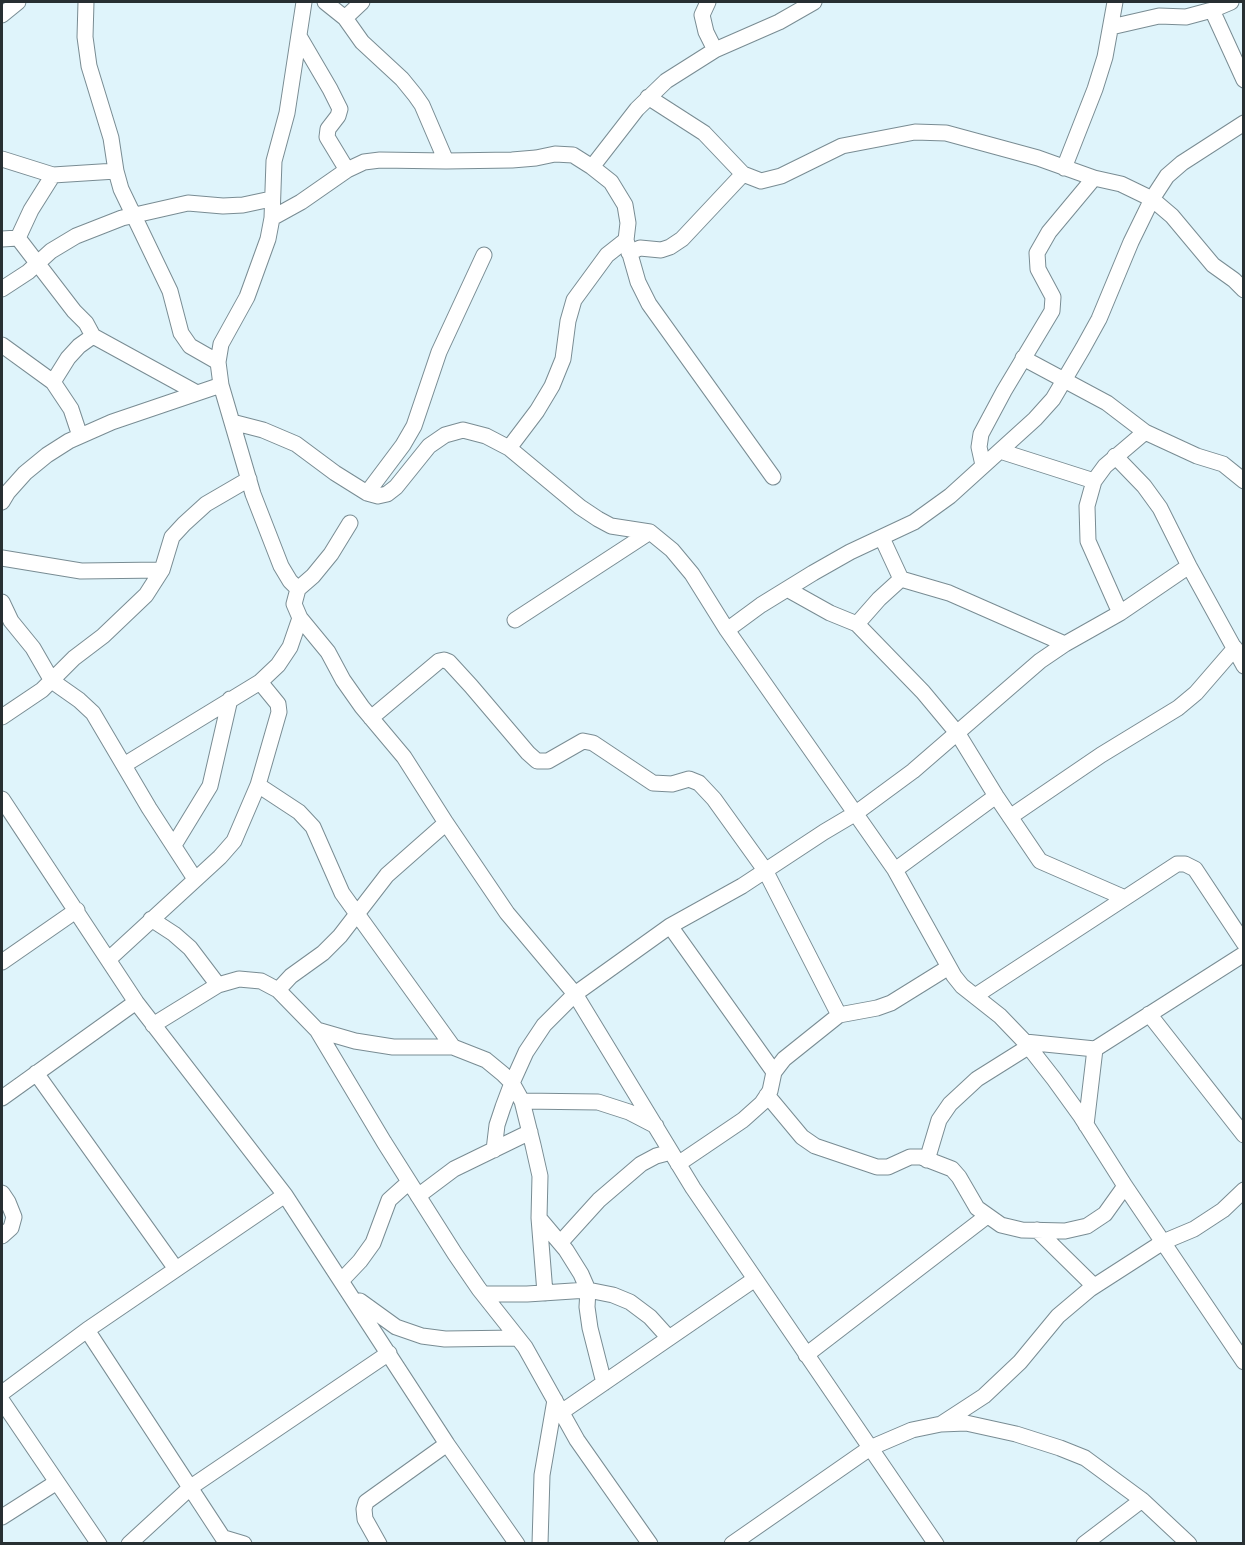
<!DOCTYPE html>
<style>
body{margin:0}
#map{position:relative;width:1245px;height:1545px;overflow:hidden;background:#dff4fb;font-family:"Noto Serif",serif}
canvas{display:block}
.frame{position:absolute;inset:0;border:3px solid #272f32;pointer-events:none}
</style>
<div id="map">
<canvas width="1245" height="1545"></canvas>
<div class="frame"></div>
</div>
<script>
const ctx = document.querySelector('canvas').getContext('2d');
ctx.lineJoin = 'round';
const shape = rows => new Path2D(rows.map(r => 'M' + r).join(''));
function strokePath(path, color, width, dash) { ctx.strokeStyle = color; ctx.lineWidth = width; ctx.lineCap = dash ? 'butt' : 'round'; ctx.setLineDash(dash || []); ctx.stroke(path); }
const minor = shape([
 [86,2,85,37,89,66,111,138,116,171,121,189,170,291,181,333,190,346,218,362],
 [325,2,345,18,362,42,402,79,415,95,422,105,446,161],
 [708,2,702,15,706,32,715,50],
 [1212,10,1244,80],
 [2,15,18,2],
 [345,18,362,2],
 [1111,27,1159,16,1186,17,1212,10,1231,2],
 [299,36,330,89,340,109,338,116,328,129,327,137,347,170],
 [648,97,704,133,743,174,761,181,781,176,842,146,915,132,946,133,1038,158,1094,178,1121,184,1152,199,1172,216,1213,265,1234,280,1244,290],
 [2,159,53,175,116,171],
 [592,167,637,109,666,81,715,50,779,22,814,2],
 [1064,168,1095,89,1105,57,1115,2],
 [272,218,301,202,347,170,364,162,380,160,446,161,512,160,536,158,555,154,573,155,592,167,611,182,625,205,628,223,626,240,638,282,649,304,773,477],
 [18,238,74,311,86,323,93,336,197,393],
 [18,238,31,210,53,175],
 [2,239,18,238],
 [629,253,640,248,661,250,670,247,682,239,743,174],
 [2,289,28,272,51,251,76,236,122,218,188,203,223,206,243,205,271,199],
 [2,345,53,382,71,409,80,436],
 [1023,358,1107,403,1145,432,1197,456,1223,464,1244,481],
 [53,382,68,358,79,346,93,336],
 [232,422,263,430,296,444,335,473,367,493,378,496,387,494,396,487,429,446,445,435,463,430,486,436,509,448,580,507,598,519,611,526,650,532,672,550,692,574,727,630,895,870,954,976,962,986,1000,1016,1025,1042,1054,1079,1080,1115,1125,1186,1244,1362],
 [509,448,537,411,552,386,563,359,568,321,574,300,607,255,626,240],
 [1000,451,1094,481],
 [1115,456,1144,486,1160,508,1189,566,1244,666],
 [983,465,979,447,981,434,1004,391,1052,311,1053,297,1038,269,1037,253,1049,232,1094,178],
 [367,493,403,445,414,426,439,352,484,255],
 [2,502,8,492,25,473,47,455,69,441,112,422,221,385],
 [350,523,331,554,313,576,298,589,294,604,300,618,328,652,343,680,362,707,404,757,446,823,507,913,575,994,693,1188,936,1544],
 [882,538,901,579,949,593,1065,644],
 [2,558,81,571,162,570],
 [298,589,290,581,281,566,253,494,221,385,218,362,221,344,247,297,268,239,272,218,274,161,287,113,304,2],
 [787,589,830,613,857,624,923,692,958,734,996,796,1040,861,1125,898],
 [2,602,11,621,33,648,52,681,79,700,93,713,149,808,195,879],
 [1120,613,1088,541,1087,506,1094,481,1105,466,1145,432],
 [515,620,650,532],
 [857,624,879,599,901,579],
 [727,630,761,605,813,573,850,552,914,522,950,496,1035,419,1053,399,1083,348,1099,319,1131,242,1152,199,1167,176,1182,163,1244,123],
 [2,717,42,690,74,658,103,636,146,595,162,570,172,537,184,524,206,504,249,479],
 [371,718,439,661,444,660,449,662,471,686,528,753,537,761,548,761,583,741,593,743,653,783,672,784,689,779,699,783,714,799,765,870,839,1015],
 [124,765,260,682,278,665,290,647,300,618],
 [258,785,299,812,313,827,342,893,453,1047],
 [2,799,136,1002,285,1195,447,1444,517,1544],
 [1010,817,1101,755,1178,708,1196,693,1235,648],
 [174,845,210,786,230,699],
 [895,870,996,796],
 [151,919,174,934,190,948,218,985],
 [670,926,774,1072],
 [109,959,220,857,234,841,258,785,279,712,278,704,260,682],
 [2,962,77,910],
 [278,990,291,976,323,953,340,936,387,875,446,823],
 [975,996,1177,864,1185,864,1195,869,1244,943],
 [1149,1014,1244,1135],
 [153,1025,218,985,239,979,261,981,278,990,317,1030,355,1041,393,1047,453,1047,486,1060,503,1074,512,1083,522,1101,533,1145,540,1176,539,1218,545,1293],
 [317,1030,384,1142,455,1254,479,1289,525,1347,577,1440,650,1544],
 [1025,1042,1095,1049,1244,954],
 [36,1073,176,1269],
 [767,1095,802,1137,815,1146,877,1167,888,1167,910,1157,921,1157,952,1169,959,1177,977,1208,1001,1225,1022,1230,1065,1231,1087,1226,1105,1214,1125,1186],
 [2,1098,136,1002],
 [522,1101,598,1102,629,1112,656,1126],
 [1086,1125,1095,1049],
 [494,1150,497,1125,503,1107,512,1083,526,1052,544,1025,575,994,670,926,742,886,824,832,856,813,913,771,1040,661,1065,644,1120,613,1189,566],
 [927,1160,939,1120,950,1104,977,1079,1028,1047],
 [678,1164,743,1120,762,1103,770,1091,774,1072,784,1059,839,1015,877,1008,891,1003,949,967],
 [2,1193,8,1202,14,1217,11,1228,2,1236],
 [418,1196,454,1169,530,1132],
 [539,1218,566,1250,581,1274,588,1290,587,1307,590,1328,604,1383],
 [1037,1230,1094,1286],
 [560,1243,599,1200,641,1164,656,1156,671,1152],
 [341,1281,360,1261,373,1243,389,1200,409,1182],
 [483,1294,527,1294,588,1290,613,1295,630,1302,650,1317,669,1338],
 [360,1301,396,1327,422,1336,445,1339,518,1338],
 [87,1330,227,1544],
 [806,1355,987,1216],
 [2,1393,87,1330,285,1195],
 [2,1401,99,1544],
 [560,1413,755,1279],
 [941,1424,984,1396,1020,1362,1058,1316,1090,1289,1163,1242,1194,1229,1223,1210,1244,1190],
 [2,1517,57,1482],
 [224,1538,244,1544],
 [129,1544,191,1487,389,1353],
 [379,1544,365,1519,364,1509,366,1502,447,1444],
 [540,1544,542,1475,555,1400],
 [732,1544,870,1448,912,1430,941,1424,966,1423,1016,1434,1060,1448,1085,1458,1142,1500,1189,1544],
 [1084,1544,1142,1500]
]);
strokePath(minor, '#798c93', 17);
strokePath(minor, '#fff', 15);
</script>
